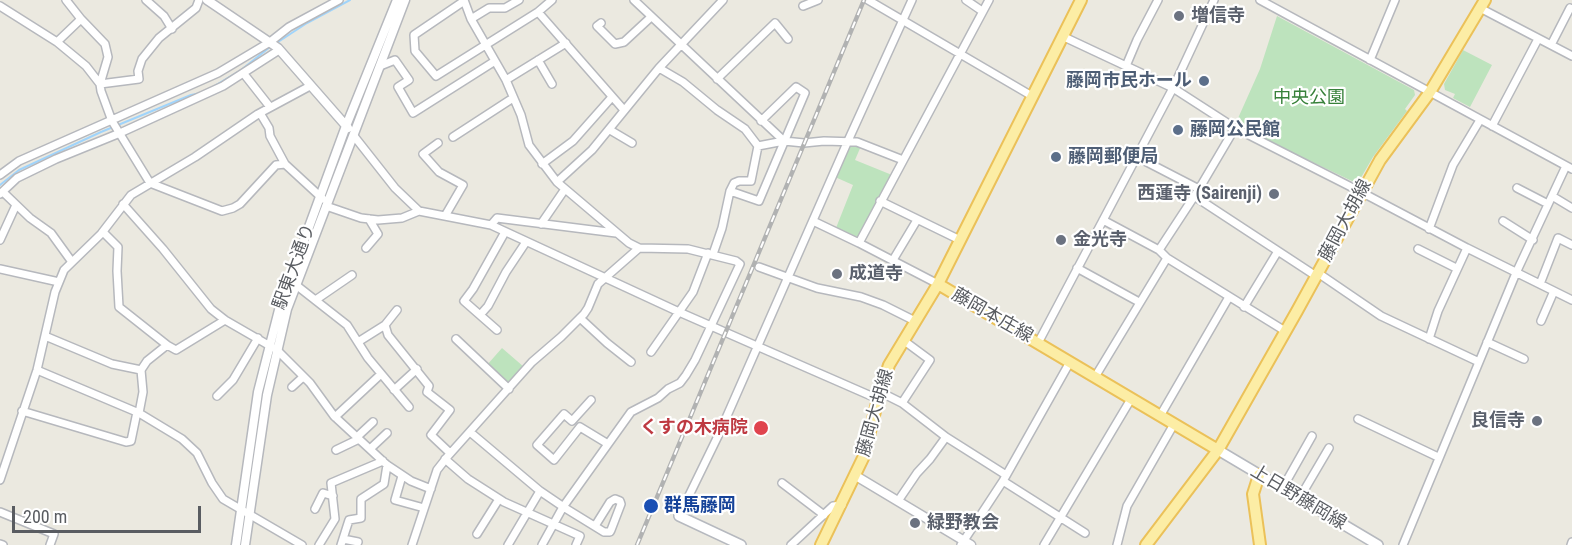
<!DOCTYPE html>
<meta charset="utf-8">
<style>
body{margin:0}
#map{position:relative;width:1572px;height:545px;overflow:hidden;background:#ebe9e0;font-family:"Roboto Condensed",sans-serif}
canvas{display:block}
.scale{position:absolute;left:12px;top:506px;width:189px;height:27px;box-sizing:border-box;border:3px solid #595c61;border-top:0;padding-left:8px;font-size:18px;line-height:21px;white-space:nowrap;color:#595c61;-webkit-text-stroke:4px #fff;paint-order:stroke}
</style>
<div id="map">
<canvas width="1572" height="545"></canvas>
<div class="scale">200 m</div>
</div>
<script>
const ctx = document.querySelector('canvas').getContext('2d');
ctx.lineJoin = 'round';
function fill(path, color) { ctx.fillStyle = color; ctx.fill(path, 'evenodd'); }
const shape = rows => new Path2D(rows.map(r => 'M' + r).join(''));
function strokePath(path, color, width, dash) { ctx.strokeStyle = color; ctx.lineWidth = width; ctx.lineCap = dash ? 'butt' : 'round'; ctx.setLineDash(dash || []); ctx.stroke(path); }
function drawText(font, color, halo, rows, align = 'center') {
  ctx.font = font + ' "Roboto Condensed","Noto Sans JP",sans-serif'; ctx.lineWidth = 4.5; ctx.setLineDash([]); ctx.textBaseline = 'middle'; ctx.strokeStyle = halo; ctx.fillStyle = color; for (const [text, x, y, turn = 0] of rows) {
    ctx.save(); ctx.translate(x, y); ctx.rotate((+turn || 0) * Math.PI / 180); ctx.textAlign = isNaN(turn) ? turn : align; if (halo) ctx.strokeText(text, 0, 0); ctx.fillText(text, 0, 0); ctx.restore();
  }
}
fill(shape([
 [1277,16,1414,90,1415,95,1405,109,1407,111,1373,157,1359,181,1354,182,1235,125,1260,69],
 [1463,50,1492,65,1470,107,1453,98,1455,94,1445,90,1444,84],
 [849,145,861,146,855,160,892,175,859,238,836,228,853,185,835,177],
 [502,348,524,367,510,384,507,384,487,365]
]), '#bde3bd');
strokePath(shape([
 [275,44,307,23,350,0],
 [211,88,241,70,270,47],
 [0,185,19,170,101,132,191,95,201,93]
]), '#a0d4fb', 2);
const minor = shape([
 [66,0,81,19,105,44,108,57,100,84,101,91,112,121,150,183,222,211,233,208,240,204,276,165,285,164,323,199],
 [146,0,164,16,172,29],
 [464,0,471,19,506,80,521,115,529,145,557,182,629,243,639,248,688,249,736,261,740,264,695,360,686,375,680,383,668,389,658,398,631,412,563,507,542,545],
 [634,0,784,141,804,143,824,141,857,142,903,160],
 [868,0,1032,96],
 [966,0,982,11],
 [1260,0,1572,169],
 [464,1,414,35,415,51,436,76,538,12,552,0],
 [0,6,57,42],
 [803,6,818,0],
 [1480,8,1572,56],
 [538,12,624,110],
 [81,19,57,42,86,66,100,84,139,79,138,71,142,59,159,38,196,8,199,0],
 [471,19,489,8,505,8,519,0],
 [601,23,597,26,615,44,624,42,651,17],
 [1062,36,1173,88,1235,128,1361,192,1467,248,1572,300],
 [1551,45,1570,8],
 [538,60,552,84],
 [1370,60,1395,0],
 [380,66,395,60,409,80,398,87,413,113,495,61],
 [1126,66,1137,40,1158,0],
 [659,68,683,82,717,110,745,129,758,146,751,181,739,181,734,183,730,191,722,228,713,254],
 [244,74,270,107],
 [717,79,775,23,788,39],
 [506,80,566,43],
 [260,113,269,128,270,136,285,164],
 [1492,126,1538,39],
 [610,130,632,143],
 [354,136,395,188,419,211,491,225,679,312,878,399],
 [453,137,513,98],
 [438,143,423,154,439,172,463,185,445,216],
 [758,146,784,141],
 [1137,157,1199,189,1159,250,1167,258,1285,331],
 [542,164,573,141,612,97],
 [0,175,19,161,218,73,270,42,289,27,339,0],
 [557,182,592,150,659,68,723,0],
 [1517,188,1548,204],
 [1199,189,1235,128],
 [730,191,759,201,805,93,796,87,761,121],
 [3,192,30,218,51,233,72,262],
 [0,194,17,178,56,159,120,133,223,86,279,50],
 [1194,196,1316,276],
 [1552,196,1572,208],
 [880,201,960,240],
 [123,204,163,249,211,309,225,320,277,350,310,383,334,416,387,465,411,481,431,489],
 [326,206,361,218,378,220,402,218,419,211],
 [1103,220,1159,250],
 [813,221,859,243,938,284],
 [1503,221,1533,240],
 [541,224,565,189],
 [491,225,497,218,616,233],
 [1429,229,1453,165,1480,120],
 [103,232,118,247,117,271,119,307,167,345],
 [0,240,16,205],
 [859,243,989,0],
 [366,248,378,234,369,219],
 [1418,249,1456,268],
 [893,260,917,220],
 [759,267,817,288,861,297,883,305,915,321],
 [1077,268,1139,302],
 [0,269,59,282],
 [1318,273,1381,316,1479,362],
 [1540,284,1558,238,1572,245],
 [296,285,347,325,368,358,409,407],
 [317,299,352,275],
 [1244,307,1278,251],
 [397,310,385,325,388,335,429,386,427,392,450,410,431,435,450,453],
 [480,315,488,306,506,272,526,242],
 [580,318,607,343,631,362],
 [1541,321,1554,291],
 [497,330,464,301,473,289,505,232],
 [45,336,112,364,141,370],
 [456,339,509,389],
 [1429,339,1438,311,1467,248],
 [358,342,385,325],
 [1487,342,1524,359],
 [1038,343,1173,88,1214,0],
 [651,352,693,292,708,253],
 [37,370,139,413,182,439,197,453,212,483,223,499,302,545],
 [1095,377,1167,258],
 [292,387,303,377],
 [394,390,417,369],
 [880,392,902,403,946,437,1006,475],
 [217,396,233,380,258,338],
 [591,400,572,421,564,414,537,445,554,460,580,427,608,444],
 [902,403,930,360,903,340],
 [22,411,126,442,131,441,137,412],
 [139,413,143,392,141,370,147,361,167,345,176,350,225,320],
 [1160,416,1229,297],
 [335,417,381,374],
 [1358,419,1438,457],
 [470,432,540,491,565,508,604,532,610,532,611,530,621,504,620,501,615,499,610,502,595,526],
 [357,437,373,422],
 [370,449,387,433],
 [336,450,359,439],
 [445,459,468,479,504,502,580,536,576,545],
 [402,476,395,500,424,508],
 [0,480,37,370,55,292,64,270,101,234,131,195,195,157,258,114,310,86],
 [1003,481,1085,533],
 [782,483,824,515],
 [1282,489,1312,436],
 [1299,499,1329,448],
 [898,501,917,473,930,459,946,437],
 [315,509,323,493,333,496],
 [0,512,54,534,50,545],
 [679,516,719,434,847,143,912,0],
 [477,534,499,499],
 [343,539,358,542],
 [0,544,3,545],
 [319,545,335,519,331,483,383,461],
 [341,545,349,520,361,518,361,499,384,484,387,465],
 [412,545,437,470,448,456,532,362,561,337,584,314,588,308,598,284,639,248],
 [508,545,540,491],
 [791,545,833,506,842,505],
 [961,545,1003,481,1070,362],
 [1044,545,1131,399],
 [1117,545,1127,506,1174,424],
 [1403,545,1516,273,1566,166],
 [1571,545,1572,542]
]);
const tertiary = shape([
 [207,0,278,48,348,128],
 [856,476,971,545],
 [236,545,258,392,280,306,346,126,397,0],
 [245,545,267,395,287,309,405,0]
]);
const secondary = shape([
 [1218,450,1378,545],
 [679,516,741,545]
]);
const primary = shape([
 [938,284,1218,450],
 [1259,475,1253,494,1260,545],
 [821,545,864,456,878,399,889,365,938,284,1081,0],
 [1146,545,1218,450,1297,311,1380,160,1430,92,1485,0]
]);
strokePath(minor, '#b6b8bd', 10);
strokePath(tertiary, '#b6b8bd', 11);
strokePath(secondary, '#b6b9bf', 12);
strokePath(primary, '#ebc159', 14);
strokePath(minor, '#fff', 7);
strokePath(tertiary, '#fff', 8);
strokePath(secondary, '#fff', 9);
strokePath(primary, '#fceda5', 10);
const rail = shape([
 [637,545,864,0]
]);
strokePath(rail, '#b1b2b2', 4.5);
strokePath(rail, '#fff', 2, [7]);
for (const [x, y, r, color] of [
 [1179,16,6,"#6b7280"],
 [1204,81,6,"#5c6f8a"],
 [1178,130,6,"#5c6f8a"],
 [1056,157,6,"#5c6f8a"],
 [1274,194,6,"#6b7280"],
 [1061,240,6,"#6b7280"],
 [837,274,6,"#6b7280"],
 [1537,421,6,"#6b7280"],
 [761,428,8,"#e0444e"],
 [651,506,8,"#1a4fb4"],
 [915,523,6,"#6b7280"]
]) { const dot = new Path2D(); dot.arc(x, y, r, 0, 2 * Math.PI); ctx.fillStyle = color; ctx.fill(dot); strokePath(dot, '#fff', 2); }
drawText('bold 18px', '#5b616d', '#fff', [
 ["増信寺",1191,16],
 ["西蓮寺 (Sairenji)",1262,194,"right"],
 ["金光寺",1073,240],
 ["成道寺",849,274],
 ["良信寺",1525,421,"right"],
 ["緑野教会",927,523]
], 'left');
drawText('bold 18px', '#4e5e75', '#fff', [
 ["藤岡市民ホール",1192,81,"right"],
 ["藤岡公民館",1190,130],
 ["藤岡郵便局",1068,157]
], 'left');
drawText('18px', '#37813a', '#fff', [
 ["中央公園",1309,98]
]);
drawText('18px', '#595c61', '#fff', [
 ["藤岡大胡線",1346,221,-62],
 ["駅東大通り",295,267,-70],
 ["藤岡本庄線",992,316,30],
 ["藤岡大胡線",876,413,-74],
 ["上日野藤岡線",1298,498,31]
]);
drawText('bold 18px', '#be3a42', '#fff', [
 ["くすの木病院",748,428]
], 'right');
drawText('bold 18px', '#164399', '#fff', [
 ["群馬藤岡",664,506]
], 'left');
</script>
